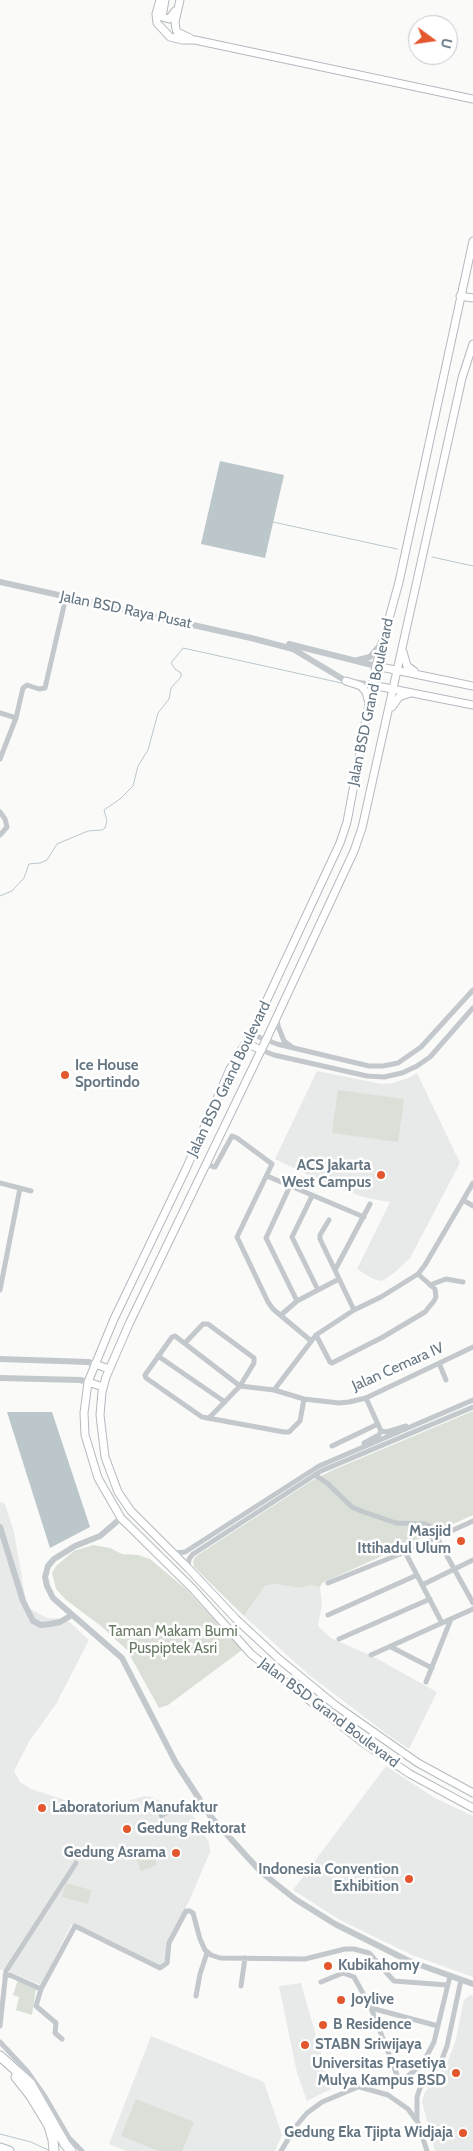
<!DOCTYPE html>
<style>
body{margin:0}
#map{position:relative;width:473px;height:2151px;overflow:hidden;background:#fafaf8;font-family:Cabin,sans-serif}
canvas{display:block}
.north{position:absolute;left:408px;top:15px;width:50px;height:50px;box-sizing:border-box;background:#fff;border:1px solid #c1c8cd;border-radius:50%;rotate:104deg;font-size:14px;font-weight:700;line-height:20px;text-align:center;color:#657683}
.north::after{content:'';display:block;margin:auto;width:18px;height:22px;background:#e4572e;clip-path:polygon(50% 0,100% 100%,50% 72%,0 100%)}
</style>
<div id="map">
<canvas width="473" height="2151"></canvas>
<div class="north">U</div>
</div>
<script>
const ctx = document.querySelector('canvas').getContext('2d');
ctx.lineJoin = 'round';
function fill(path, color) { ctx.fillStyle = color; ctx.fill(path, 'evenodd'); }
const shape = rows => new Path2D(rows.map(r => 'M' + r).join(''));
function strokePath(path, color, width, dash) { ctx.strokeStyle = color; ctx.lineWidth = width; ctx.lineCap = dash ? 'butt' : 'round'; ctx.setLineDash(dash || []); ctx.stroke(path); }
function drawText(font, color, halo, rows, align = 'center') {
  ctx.font = font + ' Cabin,sans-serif'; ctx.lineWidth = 5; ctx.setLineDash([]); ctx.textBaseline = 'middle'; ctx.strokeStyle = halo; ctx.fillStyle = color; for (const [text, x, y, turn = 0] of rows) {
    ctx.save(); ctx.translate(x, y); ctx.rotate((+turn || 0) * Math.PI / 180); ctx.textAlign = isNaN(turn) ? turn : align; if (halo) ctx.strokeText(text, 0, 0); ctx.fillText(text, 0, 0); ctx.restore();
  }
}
fill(shape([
 [317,1071,382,1084,393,1083,411,1077,417,1073,460,1163,410,1258,394,1273,382,1281,373,1279,357,1269,390,1202,371,1199,333,1187,275,1159],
 [0,1502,5,1504,14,1532,27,1607,47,1618,66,1619,89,1640,56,1704,30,1740,14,1771,20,1782,31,1789,77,1804,119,1807,131,1800,144,1796,151,1797,188,1812,196,1819,209,1843,210,1852,190,1899,166,1946,166,1959,161,1966,156,1966,74,1924,71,1925,41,1985,3,1969,0,1970],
 [274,1584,301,1588,310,1585,320,1587,322,1605,318,1626,331,1638,374,1657,437,1692,409,1749,388,1735,308,1674,244,1616,265,1586],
 [386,1766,435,1798,473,1816,473,1977,412,1955,340,1920,293,1890],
 [301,1983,331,2089,307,2101,297,2073,279,1986],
 [470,1995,473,1996,473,2151,435,2151,422,2102,425,2092,447,2063,455,2043,464,2000],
 [151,2036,264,2082,282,2135,275,2151,126,2151,109,2144]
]), '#e8e9e9');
fill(shape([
 [338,1090,404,1099,398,1142,332,1133],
 [473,1411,473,1515,322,1583,320,1587,310,1585,301,1588,274,1584,265,1586,244,1616,194,1567,193,1561,196,1556,313,1480,333,1470],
 [93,1545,110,1548,122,1554,138,1555,150,1559,187,1590,242,1650,168,1705,159,1708,127,1650,101,1626,66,1600,56,1589,52,1573,56,1566,74,1551],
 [153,1852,157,1865,141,1871,136,1858],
 [66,1883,91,1890,88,1904,62,1897],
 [18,1980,36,1989,32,2015,16,2010,19,1997,13,1995],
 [136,2099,194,2122,182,2151,159,2151,121,2136]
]), '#dadfd7');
fill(shape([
 [220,461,284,475,265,558,201,544],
 [7,1412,52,1412,90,1527,50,1548],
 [155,1804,165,1807,175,1811,160,1819]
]), '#bbc7cb');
strokePath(shape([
 [273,522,397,549],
 [432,557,473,566],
 [0,896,12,891,24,878,29,864,40,863,47,860,57,844,88,831,102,830,105,828,107,821,104,810,120,799,133,786,138,766,148,750,158,713,169,699,171,688,181,677,181,673,175,669,171,663,183,648,346,684],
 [0,2134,31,2142,50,2151]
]), '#bbc7cb', 1);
const secondary = shape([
 [160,0,156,14,157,23,170,37,182,40,195,40,473,99],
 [165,0,162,17,169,19,175,11],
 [180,0,175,22,176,29,177,32,190,38],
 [473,241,399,582,376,666,347,822,340,843,251,1034,230,1069,186,1169,114,1319,88,1382,84,1413,85,1435,98,1478,121,1518,193,1589,251,1654,362,1742,410,1774,473,1808],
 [460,296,473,298],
 [473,344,462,378,362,828,354,851,266,1040,129,1324,106,1377,102,1392,100,1415,105,1457,118,1492,131,1511,188,1568,236,1619,279,1659,335,1705,418,1763,473,1793],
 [403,652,407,666,414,671],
 [376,666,473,686],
 [346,681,361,686,366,692,368,700],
 [372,685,473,705],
 [392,707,399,697,410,693],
 [246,1043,261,1050],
 [95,1364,109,1369],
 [88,1382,103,1387]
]);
const motorway = shape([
 [0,2056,30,2083,65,2144,71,2151],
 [16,2077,31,2096,49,2126,53,2140,54,2151],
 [0,2148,9,2151]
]);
strokePath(secondary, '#b3babf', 9);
strokePath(motorway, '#b4b9bd', 11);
strokePath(shape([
 [0,713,16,718],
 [0,759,16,718,23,688,27,685,39,689,45,688,66,597],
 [0,812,5,819,7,827,0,835],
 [277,1018,278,1026,284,1041,292,1047],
 [251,1034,277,1044,369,1066,383,1066,398,1063,421,1047,473,990],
 [261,1050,274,1055,367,1076,384,1077,402,1073,417,1066,430,1057,473,1008],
 [205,1164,215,1167,232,1136,237,1138,272,1164,237,1237,268,1302,273,1309,310,1340],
 [267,1176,364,1217],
 [0,1183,31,1191],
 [290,1186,266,1238,297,1301],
 [312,1196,292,1237,318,1290],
 [463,1200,473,1206],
 [329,1220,320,1235,320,1239,354,1310],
 [335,1270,370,1204],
 [430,1285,446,1279,463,1282],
 [0,1290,20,1188],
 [281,1315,297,1301,339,1279],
 [316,1335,330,1362,332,1363,383,1337,425,1312,434,1301,436,1297,435,1289,418,1274],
 [185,1343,203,1324,208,1324,254,1358,254,1363,240,1386,209,1418],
 [158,1356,225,1402],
 [439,1363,446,1380],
 [274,1390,304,1399,339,1403,349,1402,366,1398,473,1347],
 [366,1398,381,1431],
 [304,1399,300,1421,289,1432,284,1432,202,1417,146,1378,145,1375,172,1337,175,1336,240,1386,274,1390,316,1335,354,1310,381,1297,418,1274,425,1265,473,1183],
 [364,1443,379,1435,381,1431,387,1432,406,1426],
 [332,1446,378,1424],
 [315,1475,327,1483,352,1507,361,1511,396,1523,425,1524,431,1527,473,1603],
 [405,1552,442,1623],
 [174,1553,185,1552,319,1466,473,1400],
 [188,1568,189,1559,193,1554,321,1471,473,1407],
 [328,1583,405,1552,473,1521],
 [422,1585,473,1560],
 [328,1615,417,1575],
 [339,1639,430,1599],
 [391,1647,432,1668],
 [371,1655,473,1609],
 [426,1682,451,1619],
 [5,1976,10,1975,41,1989],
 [321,1982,343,1973,354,1977,371,2008,399,2080],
 [241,1986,245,1958],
 [196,1996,200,1974,207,1953],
 [371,2008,438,2026],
 [0,2026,6,1971,76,1863],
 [62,2039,55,2033,56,2023,36,2006,41,1989,75,1926,160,1968,167,1963,169,1943,186,1911,190,1911,193,1913,200,1939,205,1950,211,1955,220,1958,305,1959,345,1949,354,1949,369,1953,394,1981,447,1985],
 [0,2042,27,2071,44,2095,69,2138,82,2151],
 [360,2087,388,2095,408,2109,416,2120],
 [281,2151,296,2126,307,2113,322,2102,358,2087,399,2080,407,2077,423,2063,434,2042,450,1976],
 [427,2151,417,2120,417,2097,420,2088,435,2070,442,2059,447,2046,461,1980]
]), '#c3c8cc', 5);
strokePath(shape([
 [0,582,251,638,293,649,346,681,372,685],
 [289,644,376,666],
 [358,660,370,657,381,644],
 [0,1359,88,1362,95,1364],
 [0,1378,80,1380,88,1382],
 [121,1518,100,1536,75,1546,54,1559,48,1566,45,1577,47,1586,53,1598,122,1658,176,1763,211,1817,261,1872,295,1899,335,1924,409,1961,473,1984],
 [0,1527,23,1601,33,1621,41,1625,50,1624,60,1622,72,1615]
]), '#c3c8cc', 6);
strokePath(secondary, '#fff', 7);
strokePath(motorway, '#fff', 9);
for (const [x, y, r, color] of [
 [65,1075,5,"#e4572e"],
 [381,1175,5,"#e4572e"],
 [461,1541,5,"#e4572e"],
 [42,1808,5,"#e4572e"],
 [127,1829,5,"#e4572e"],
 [176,1853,5,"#e4572e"],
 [409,1879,5,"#e4572e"],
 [328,1966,5,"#e4572e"],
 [341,2000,5,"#e4572e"],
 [323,2025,5,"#e4572e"],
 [305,2045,5,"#e4572e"],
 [456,2073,5,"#e4572e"],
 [463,2133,5,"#e4572e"]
]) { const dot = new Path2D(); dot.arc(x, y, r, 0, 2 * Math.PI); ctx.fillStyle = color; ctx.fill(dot); strokePath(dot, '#fff', 2); }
drawText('15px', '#657683', '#fff', [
 ["Jalan BSD Raya Pusat",126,610,12],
 ["Jalan BSD Grand Boulevard",371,702,-78],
 ["Jalan BSD Grand Boulevard",229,1079,-64],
 ["Jalan Cemara IV",398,1367,-24],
 ["Jalan BSD Grand Boulevard",329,1713,37]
]);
drawText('bold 15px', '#657683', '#fff', [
 ["Ice House",75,1066],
 ["Sportindo",75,1083],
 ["ACS Jakarta",371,1166,"right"],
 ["West Campus",371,1183,"right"],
 ["Masjid",451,1532,"right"],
 ["Ittihadul Ulum",451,1549,"right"],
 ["Laboratorium Manufaktur",52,1808],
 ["Gedung Rektorat",137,1829],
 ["Gedung Asrama",166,1853,"right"],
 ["Indonesia Convention",399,1870,"right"],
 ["Exhibition",399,1887,"right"],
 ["Kubikahomy",338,1966],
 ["Joylive",351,2000],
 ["B Residence",333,2025],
 ["STABN Sriwijaya",315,2045],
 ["Universitas Prasetiya",446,2064,"right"],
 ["Mulya Kampus BSD",446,2081,"right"],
 ["Gedung Eka Tjipta Widjaja",453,2133,"right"]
], 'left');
drawText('15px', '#687a64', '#fff', [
 ["Taman Makam Bumi",173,1632],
 ["Puspiptek Asri",173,1649]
]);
</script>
